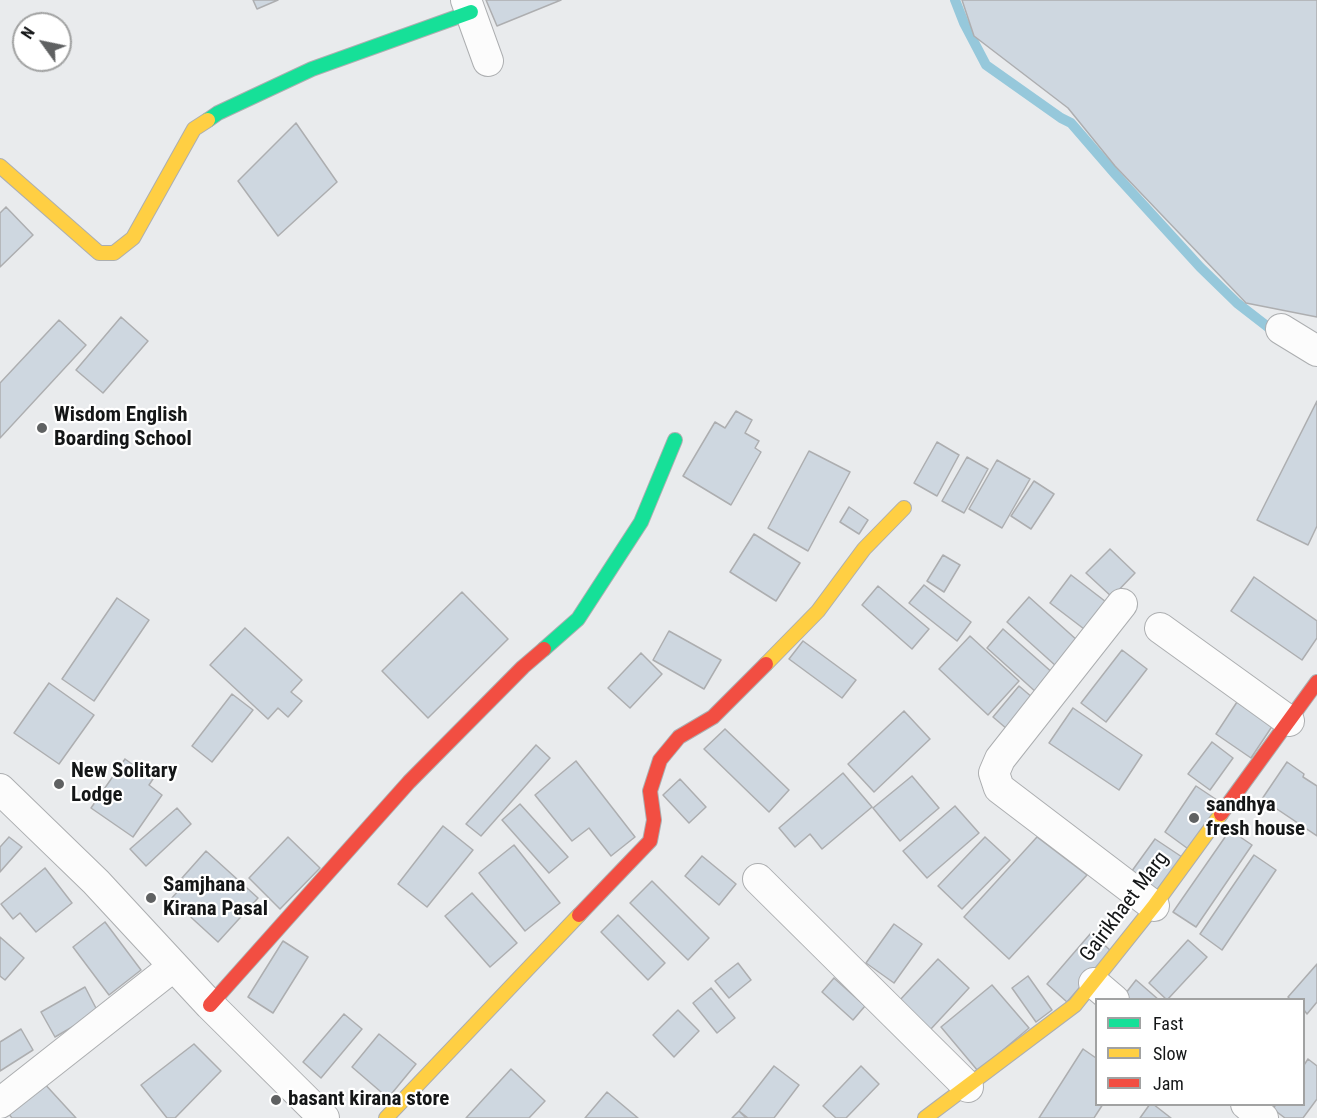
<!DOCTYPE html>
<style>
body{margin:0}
#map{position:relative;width:1317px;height:1118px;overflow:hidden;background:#e9ebed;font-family:"Roboto Condensed",sans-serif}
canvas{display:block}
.legend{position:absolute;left:1095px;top:998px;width:210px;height:108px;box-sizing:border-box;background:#fff;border:2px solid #a1a2a2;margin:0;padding:8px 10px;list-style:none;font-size:18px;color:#141617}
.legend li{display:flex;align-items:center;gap:12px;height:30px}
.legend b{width:30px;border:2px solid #a1a2a2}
.north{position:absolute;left:12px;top:12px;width:60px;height:60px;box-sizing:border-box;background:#fff;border:2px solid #a1a2a2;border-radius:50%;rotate:303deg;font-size:16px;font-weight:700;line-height:24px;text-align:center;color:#141617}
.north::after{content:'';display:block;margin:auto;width:21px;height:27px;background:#5f6162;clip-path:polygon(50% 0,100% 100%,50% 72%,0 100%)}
</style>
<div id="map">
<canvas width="1317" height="1118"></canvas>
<ul class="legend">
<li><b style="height:8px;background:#16e098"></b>Fast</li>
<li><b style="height:8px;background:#ffcf43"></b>Slow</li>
<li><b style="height:8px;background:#f24e42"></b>Jam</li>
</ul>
<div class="north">N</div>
</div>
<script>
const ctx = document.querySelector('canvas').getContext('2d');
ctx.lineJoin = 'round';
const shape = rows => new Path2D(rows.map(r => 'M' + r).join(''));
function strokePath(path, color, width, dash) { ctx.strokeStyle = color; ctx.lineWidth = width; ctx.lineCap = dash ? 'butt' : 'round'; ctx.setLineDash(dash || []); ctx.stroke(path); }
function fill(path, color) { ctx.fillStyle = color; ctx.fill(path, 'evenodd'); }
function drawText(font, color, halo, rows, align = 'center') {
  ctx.font = font + ' "Roboto Condensed",sans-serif'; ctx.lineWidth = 4.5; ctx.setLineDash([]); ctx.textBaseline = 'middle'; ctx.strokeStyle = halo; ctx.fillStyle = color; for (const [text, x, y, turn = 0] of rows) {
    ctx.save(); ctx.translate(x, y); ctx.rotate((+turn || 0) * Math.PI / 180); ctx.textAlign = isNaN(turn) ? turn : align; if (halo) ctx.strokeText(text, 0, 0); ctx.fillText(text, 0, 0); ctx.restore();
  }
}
strokePath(shape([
 [955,0,964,23,986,65,1061,118,1071,123,1116,175,1200,267,1237,303,1277,334]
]), '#96c8db', 10);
const building = shape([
 [253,0,278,0,257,9,253,0],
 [486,0,561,0,497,26,486,0],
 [962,0,1317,0,1317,317,1246,303,1115,166,1068,108,974,36,962,0],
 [296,123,337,182,278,236,238,181,296,123],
 [6,207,33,235,0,267,0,213,6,207],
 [121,317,148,341,103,393,76,370,121,317],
 [59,320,86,345,0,438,0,383,59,320],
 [1317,401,1317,526,1308,545,1257,520,1317,401],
 [736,411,752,420,745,433,759,441,755,448,761,452,731,505,683,476,715,422,725,428,736,411],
 [937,442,959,455,937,496,914,483,937,442],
 [809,451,850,472,808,551,768,528,809,451],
 [967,457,988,469,964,513,942,501,967,457],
 [997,460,1030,479,1002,528,969,509,997,460],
 [1034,481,1054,494,1031,529,1011,516,1034,481],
 [849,507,868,520,859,534,840,522,849,507],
 [754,534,800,563,776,601,730,572,754,534],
 [1110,549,1135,573,1112,597,1086,573,1110,549],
 [943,555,960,565,944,592,927,581,943,555],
 [1071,575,1110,605,1088,632,1050,603,1071,575],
 [1254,577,1317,621,1317,638,1302,660,1231,611,1254,577],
 [924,585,971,622,957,641,909,603,924,585],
 [878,586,929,629,912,649,862,605,878,586],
 [462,592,508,639,428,718,382,671,462,592],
 [1029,597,1078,641,1056,666,1007,622,1029,597],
 [117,598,149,620,94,701,62,679,117,598],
 [245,628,302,680,291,692,302,701,288,717,278,708,268,719,210,665,245,628],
 [1003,629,1054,674,1037,693,987,648,1003,629],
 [669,631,721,660,704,689,653,660,669,631],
 [970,636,1019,681,988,715,939,669,970,636],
 [803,641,856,680,842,698,789,659,803,641],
 [1122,650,1147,669,1106,722,1081,703,1122,650],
 [641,653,662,674,630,708,608,688,641,653],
 [49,683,94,715,59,764,14,733,49,683],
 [1019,686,1040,704,1014,735,993,717,1019,686],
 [232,694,253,710,212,762,192,746,232,694],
 [1237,702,1273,725,1251,758,1216,734,1237,702],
 [1073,708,1142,755,1119,790,1049,743,1073,708],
 [904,711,930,739,874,792,848,764,904,711],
 [725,729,789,790,769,812,704,749,725,729],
 [1212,742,1233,758,1210,790,1188,774,1212,742],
 [536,745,550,758,481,836,466,824,536,745],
 [125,759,153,779,149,785,162,795,133,837,91,808,125,759],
 [576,761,635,837,611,856,589,828,572,841,535,795,576,761],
 [1287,762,1304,774,1303,777,1317,786,1317,836,1262,799,1287,762],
 [843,773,872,807,822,849,810,834,795,847,779,828,843,773],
 [912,776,939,808,900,841,873,808,912,776],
 [680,779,706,807,689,823,663,795,680,779],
 [1196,786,1223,804,1191,851,1165,832,1196,786],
 [520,804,568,857,549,873,502,820,520,804],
 [955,806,979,833,927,878,903,851,955,806],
 [177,808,191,824,146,866,130,849,177,808],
 [443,826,473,850,427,907,398,884,443,826],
 [1230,830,1252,845,1196,927,1173,912,1230,830],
 [9,837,22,847,0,872,0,847,9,837],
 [288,837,320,868,280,909,249,878,288,837],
 [985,837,1010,860,962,909,938,886,985,837],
 [1037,837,1087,875,1009,959,964,917,1037,837],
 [1155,839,1182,857,1158,894,1129,875,1155,839],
 [514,845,560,903,525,931,479,873,514,845],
 [206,851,258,898,218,942,171,899,186,882,182,878,206,851],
 [1254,855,1276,870,1222,950,1200,934,1254,855],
 [702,856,736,884,719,905,685,876,702,856],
 [45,868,72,903,36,932,20,913,13,919,1,904,45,868],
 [652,881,709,938,688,960,630,903,652,881],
 [472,893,517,943,490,967,445,916,472,893],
 [618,915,665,963,648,980,601,932,618,915],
 [105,922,141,970,109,995,73,947,105,922],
 [894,924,922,944,894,983,866,963,894,924],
 [1091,933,1111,951,1067,1002,1047,984,1091,933],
 [0,937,24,958,5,980,0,976,0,937],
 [1188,940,1207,957,1167,1000,1149,983,1188,940],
 [283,941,308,957,273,1013,248,997,283,941],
 [938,959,969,988,930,1030,899,1001,938,959],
 [738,963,751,980,729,998,715,981,738,963],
 [1317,964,1317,1002,1307,1014,1304,1010,1304,1000,1291,1000,1288,997,1317,964],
 [1028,976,1052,1010,1036,1022,1012,988,1028,976],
 [834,978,865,1006,853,1020,822,992,834,978],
 [1136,980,1159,1000,1124,1000,1122,998,1136,980],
 [992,985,1029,1028,978,1071,941,1027,992,985],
 [85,987,98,1012,55,1037,41,1012,85,987],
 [711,988,735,1018,717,1033,693,1003,711,988],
 [678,1010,699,1031,674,1057,653,1035,678,1010],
 [344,1014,362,1029,321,1078,303,1062,344,1014],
 [21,1029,33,1050,0,1071,0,1042,21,1029],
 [379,1034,416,1064,388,1098,352,1067,379,1034],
 [194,1044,221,1071,175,1118,167,1118,141,1085,194,1044],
 [1083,1049,1096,1058,1096,1104,1103,1104,1094,1118,1039,1118,1083,1049],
 [1308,1059,1317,1066,1317,1099,1303,1118,1285,1118,1273,1109,1276,1104,1304,1104,1304,1065,1308,1059],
 [774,1066,799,1085,774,1118,748,1118,739,1111,774,1066],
 [861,1066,879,1084,846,1118,836,1118,823,1106,861,1066],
 [511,1069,545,1101,529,1118,466,1118,511,1069],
 [42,1081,76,1118,12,1118,7,1112,42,1081],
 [607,1092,638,1118,585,1118,607,1092],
 [1150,1104,1153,1104,1171,1118,1140,1118,1150,1104],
 [739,1111,746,1118,732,1118,739,1111]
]);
fill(building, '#ced7e0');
strokePath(building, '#adaeb0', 1.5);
const street = shape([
 [466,0,488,61],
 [1281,329,1317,351],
 [1122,604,1000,759,994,773,999,788,1154,906],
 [1160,628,1289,721],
 [0,789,96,882,210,1005,324,1118],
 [758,879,968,1087],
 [1094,983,1114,1000],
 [0,1103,174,966],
 [1246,1104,1263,1118]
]);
const fast = shape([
 [208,120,218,113,312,69,471,12],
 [544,649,578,619,641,522,675,440]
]);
const slow = shape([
 [0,166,99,253,114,253,133,238,194,129,208,120],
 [766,664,818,611,864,549,904,508],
 [386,1118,579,915],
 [925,1118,1075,1005,1154,906,1221,814]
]);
const jam = shape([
 [1221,814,1317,682],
 [579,915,650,841,654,820,650,791,660,760,679,737,713,717,766,664],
 [210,1005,409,782,523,667,544,649]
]);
strokePath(street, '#acaeb0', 32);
strokePath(fast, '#acaeb0', 16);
strokePath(slow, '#acaeb0', 16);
strokePath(jam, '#acaeb0', 16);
strokePath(street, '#fcfcfc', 30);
strokePath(fast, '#16e098', 14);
strokePath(slow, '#ffcf43', 14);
strokePath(jam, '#f24e42', 14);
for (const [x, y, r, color] of [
 [42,428,6,"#5f6162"],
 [59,784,6,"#5f6162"],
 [1194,818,6,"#5f6162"],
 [151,898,6,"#5f6162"],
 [276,1100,6,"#5f6162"]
]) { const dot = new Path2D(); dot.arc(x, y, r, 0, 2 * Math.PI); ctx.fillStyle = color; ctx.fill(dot); strokePath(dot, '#fff', 2); }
drawText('bold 21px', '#141617', '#fff', [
 ["Wisdom English",54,416],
 ["Boarding School",54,440],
 ["New Solitary",71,772],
 ["Lodge",71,796],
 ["sandhya",1206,806],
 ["fresh house",1206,830],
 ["Samjhana",163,886],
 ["Kirana Pasal",163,910],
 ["basant kirana store",288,1100]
], 'left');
drawText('21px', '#141617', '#fff', [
 ["Gairikhaet Marg",1125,907,-53]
]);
</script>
